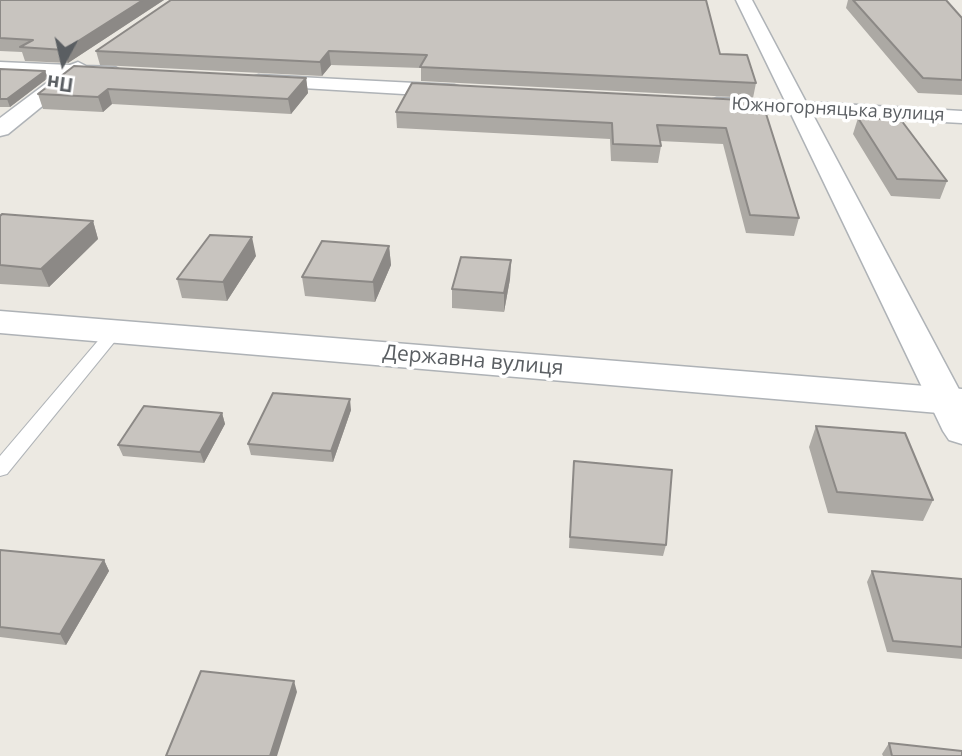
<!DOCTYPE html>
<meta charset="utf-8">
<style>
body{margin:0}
#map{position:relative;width:962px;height:756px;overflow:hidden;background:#ece9e2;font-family:"Open Sans",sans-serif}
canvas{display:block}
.north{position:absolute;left:28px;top:28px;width:70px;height:70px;-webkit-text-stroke:5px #fff;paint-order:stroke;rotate:188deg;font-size:19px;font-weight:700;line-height:28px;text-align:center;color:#5a5e62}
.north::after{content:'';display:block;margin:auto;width:24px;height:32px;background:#5a5e62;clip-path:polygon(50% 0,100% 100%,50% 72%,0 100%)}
</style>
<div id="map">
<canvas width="962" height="756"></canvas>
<div class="north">Пн</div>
</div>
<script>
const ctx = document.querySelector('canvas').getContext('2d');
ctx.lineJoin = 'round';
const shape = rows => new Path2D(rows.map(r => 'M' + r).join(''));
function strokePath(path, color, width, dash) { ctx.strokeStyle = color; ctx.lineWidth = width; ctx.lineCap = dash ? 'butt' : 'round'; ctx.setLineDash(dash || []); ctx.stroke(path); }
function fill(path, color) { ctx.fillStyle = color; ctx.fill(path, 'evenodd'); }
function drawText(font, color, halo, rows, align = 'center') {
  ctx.font = font + ' "Open Sans",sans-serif'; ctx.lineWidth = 7; ctx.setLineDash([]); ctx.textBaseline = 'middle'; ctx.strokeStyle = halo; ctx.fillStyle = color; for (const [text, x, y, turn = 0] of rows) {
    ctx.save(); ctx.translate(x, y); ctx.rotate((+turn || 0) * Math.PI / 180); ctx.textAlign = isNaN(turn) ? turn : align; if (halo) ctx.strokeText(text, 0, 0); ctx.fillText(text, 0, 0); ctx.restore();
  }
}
const lane = shape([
 [114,327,122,332,120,335,7,474,0,476,0,456,108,329,114,327]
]);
const street = shape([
 [736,0,752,0,806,102,962,111,962,123,813,115,962,395,962,444,949,440,943,431,791,114,717,110,710,108,707,104,710,100,717,98,785,101,736,0],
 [0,62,70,65,78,62,86,66,115,67,125,73,115,79,78,77,8,134,0,136,0,118,56,76,0,74,0,62],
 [259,75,454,85,461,87,464,91,461,95,454,97,252,85,249,81,252,77,259,75]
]);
const secondary = shape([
 [0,311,962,389,962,415,0,333,0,311]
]);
strokePath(lane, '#afb3b7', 2);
strokePath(street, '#afb3b7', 3);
strokePath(secondary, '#aeb2b6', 3);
fill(lane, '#fff');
fill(street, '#fff');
fill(secondary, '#fff');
fill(shape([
 [0,0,164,0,68,63,25,61,22,52,0,51],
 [171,0,720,54,756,83,753,98,421,81,421,68,331,65,322,76,100,65,96,51],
 [848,0,946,0,962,18,962,95,918,93,846,8],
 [0,69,45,71,48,78,10,107,0,107],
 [306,78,308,93,291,114,112,104,103,112,43,109,38,94],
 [762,101,799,218,794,236,746,233,723,144,660,141,661,146,658,163,611,161,610,139,397,128,396,112],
 [858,118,947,181,940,199,891,196,853,134],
 [0,216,93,221,98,239,49,287,0,284],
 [389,246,391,265,375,302,305,296,302,277],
 [256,256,227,301,182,298,177,279],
 [511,260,510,279,504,312,452,308,452,289],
 [351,410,333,462,251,455,248,444],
 [222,413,225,424,204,463,123,456,118,445],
 [816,426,933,500,923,521,828,513,809,447],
 [574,461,666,545,663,556,569,548],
 [0,550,104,560,109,571,66,645,0,637],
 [872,571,962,579,962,659,887,652,867,582],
 [889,743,962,756,883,756,882,754]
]), '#aca9a4');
fill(shape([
 [143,0,164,0,68,63,64,50],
 [329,51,331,65,322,76,320,62],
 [45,71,48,78,10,107,7,99],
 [306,78,308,93,291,114,288,99],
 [108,89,112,104,103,112,98,97],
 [93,221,98,239,49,287,41,269],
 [252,237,256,256,227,301,223,282],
 [389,246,391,265,375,302,373,282],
 [511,260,510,279,504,312,504,293],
 [350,399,351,410,333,462,331,451],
 [222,413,225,424,204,463,200,452],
 [104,560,109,571,66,645,60,634],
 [294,681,297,692,277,756,270,756]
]), '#8c8986');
const building = shape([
 [0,0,143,0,64,50,20,47,33,40,0,38,0,0],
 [171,0,706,0,720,54,747,55,756,83,420,67,427,55,329,51,320,62,96,51,171,0],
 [853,0,946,0,962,18,962,80,923,78,853,0],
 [74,66,306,78,288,99,108,89,98,97,38,94,74,66],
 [0,69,45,71,7,99,0,99,0,69],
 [412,83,762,101,799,218,750,215,726,128,657,125,661,146,613,144,612,123,396,112,412,83],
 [858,118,901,120,947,181,897,179,858,118],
 [2,214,93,221,41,269,0,265,0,216,2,214],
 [210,235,252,237,223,282,177,279,210,235],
 [322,241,389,246,373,282,302,277,322,241],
 [461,257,511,260,504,293,452,289,461,257],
 [273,393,350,399,331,451,248,444,273,393],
 [144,406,222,413,200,452,118,445,144,406],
 [816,426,905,433,933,500,837,492,816,426],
 [574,461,672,470,666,545,570,537,574,461],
 [0,550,104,560,60,634,0,627,0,550],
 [872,571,962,579,962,647,893,641,872,571],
 [201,671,294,681,270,756,166,756,201,671],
 [889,743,962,751,962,756,892,756,889,743]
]);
fill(building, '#c8c4bf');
strokePath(building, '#8c8986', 2);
drawText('18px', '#5a5e62', '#fff', [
 ["Южногорняцька вулиця",838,110,3]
]);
drawText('21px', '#5a5e62', '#fff', [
 ["Державна вулиця",473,361,5]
]);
</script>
